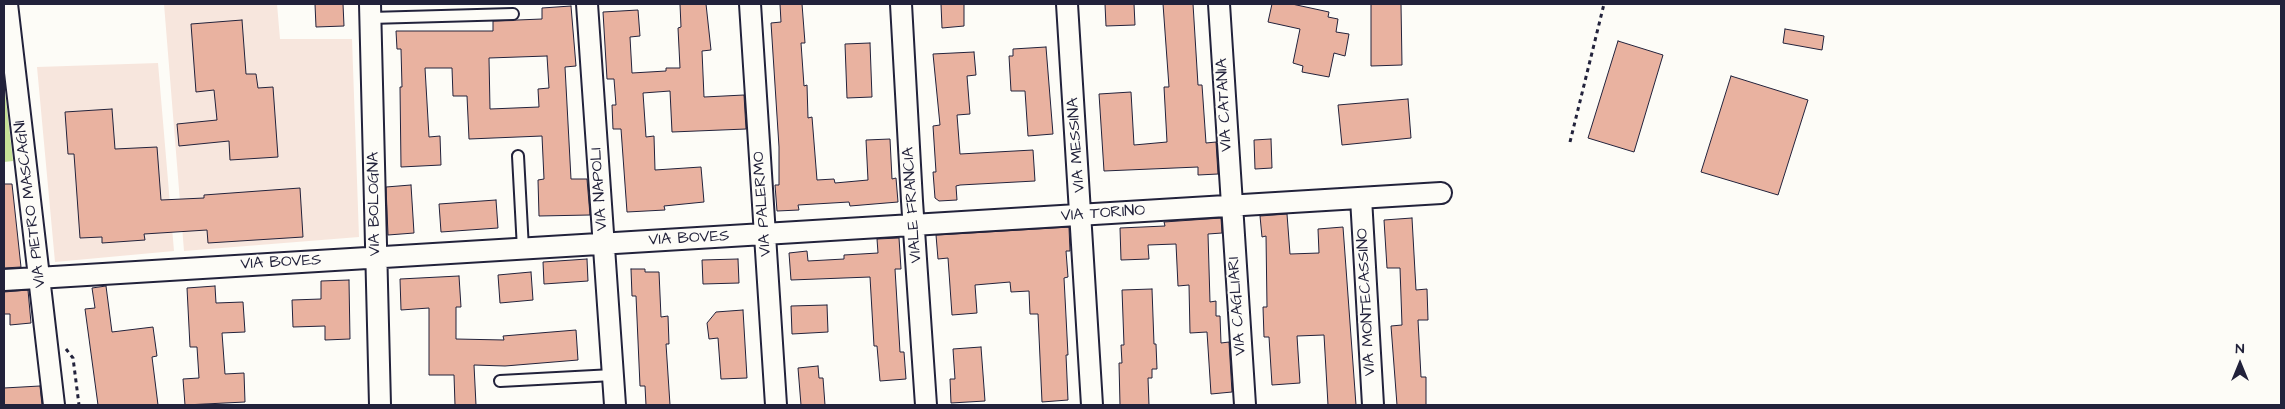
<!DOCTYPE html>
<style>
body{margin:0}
#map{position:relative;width:2285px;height:409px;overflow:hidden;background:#fdfcf7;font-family:"Architects Daughter",sans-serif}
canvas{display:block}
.frame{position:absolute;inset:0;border:5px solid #22223b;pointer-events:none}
.north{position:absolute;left:2215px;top:339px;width:50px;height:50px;-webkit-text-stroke:4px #fdfcf7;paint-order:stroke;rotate:0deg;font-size:14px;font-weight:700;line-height:20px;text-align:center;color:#22223b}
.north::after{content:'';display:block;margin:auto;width:18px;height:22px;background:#22223b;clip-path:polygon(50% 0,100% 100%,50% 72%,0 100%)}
</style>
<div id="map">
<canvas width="2285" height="409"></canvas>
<div class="frame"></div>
<div class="north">N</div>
</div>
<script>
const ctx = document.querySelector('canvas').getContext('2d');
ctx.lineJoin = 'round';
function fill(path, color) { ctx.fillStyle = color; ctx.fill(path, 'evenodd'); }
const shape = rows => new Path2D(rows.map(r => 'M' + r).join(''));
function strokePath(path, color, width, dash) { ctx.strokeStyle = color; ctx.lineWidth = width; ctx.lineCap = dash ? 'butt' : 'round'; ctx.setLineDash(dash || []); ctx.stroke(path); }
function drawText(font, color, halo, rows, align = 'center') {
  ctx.font = font + ' "Architects Daughter",sans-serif'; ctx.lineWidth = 4; ctx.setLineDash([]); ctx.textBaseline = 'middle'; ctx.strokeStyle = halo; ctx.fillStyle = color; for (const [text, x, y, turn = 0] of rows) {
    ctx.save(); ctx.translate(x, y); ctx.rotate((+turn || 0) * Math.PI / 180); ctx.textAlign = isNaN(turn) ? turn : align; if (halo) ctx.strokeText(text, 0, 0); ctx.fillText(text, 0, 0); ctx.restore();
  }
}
fill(shape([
 [164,4,277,4,280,39,352,39,359,237,184,251],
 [158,63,174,251,55,262,37,67]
]), '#f7e6dd');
fill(shape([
 [4,83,13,161,4,162]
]), '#c6e198');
const building = shape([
 [315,4,343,4,344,26,316,27,315,4],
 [680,4,706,4,711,50,702,51,704,97,744,95,746,129,672,132,670,91,643,93,646,137,654,136,655,170,701,167,704,202,664,206,665,210,627,212,621,129,613,129,612,105,616,105,614,79,607,79,603,12,638,10,640,36,630,37,632,73,666,71,666,68,680,68,678,28,681,27,680,4],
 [780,4,802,4,805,43,801,43,804,86,807,85,808,118,812,117,817,180,834,179,835,183,868,180,866,140,890,139,892,179,896,178,898,202,850,206,849,202,798,205,799,210,777,211,775,185,779,185,779,147,771,23,781,22,780,4],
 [941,4,964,4,964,26,942,28,941,4],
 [1105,4,1134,4,1135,25,1106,26,1105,4],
 [1163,4,1193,4,1198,85,1202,85,1206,143,1216,142,1218,174,1198,175,1198,167,1104,171,1099,94,1131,92,1134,145,1167,142,1164,87,1169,87,1163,4],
 [1272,4,1292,4,1329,12,1328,17,1338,19,1336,32,1349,34,1345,56,1334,53,1329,77,1302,72,1303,66,1293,63,1300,29,1268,22,1272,4],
 [1371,4,1401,4,1402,65,1371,66,1371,4],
 [571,6,576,66,565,67,571,179,587,179,590,215,539,216,538,180,544,179,542,136,469,139,467,96,453,96,452,68,425,68,429,137,440,136,441,165,401,167,400,87,402,87,401,49,397,49,396,31,493,31,493,21,542,19,542,8,571,6],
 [547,56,549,88,538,89,539,107,490,109,489,58,547,56],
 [242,20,246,74,256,74,258,88,273,87,278,157,230,160,229,141,179,146,177,124,217,120,214,90,196,92,191,24,242,20],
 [1785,29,1824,36,1822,50,1783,43,1785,29],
 [1618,41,1663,55,1634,152,1588,138,1618,41],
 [870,43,872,97,847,98,845,44,870,43],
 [1046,47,1053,134,1028,136,1025,91,1011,91,1009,56,1013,56,1013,49,1046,47],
 [974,52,976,75,967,76,970,114,957,115,960,154,1033,150,1035,181,960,185,956,186,957,200,939,201,935,198,933,172,936,172,933,126,940,125,933,54,974,52],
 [1731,76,1808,100,1778,195,1701,172,1731,76],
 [1408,99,1411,138,1342,145,1338,105,1408,99],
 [112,109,115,149,157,147,161,200,204,198,204,195,300,188,303,237,208,243,207,230,144,234,145,240,102,243,102,237,80,238,74,154,68,154,65,112,112,109],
 [1271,139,1272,168,1255,169,1254,140,1271,139],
 [4,184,12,184,21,267,4,268,4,184],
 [411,185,414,233,388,235,386,187,411,185],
 [496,200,498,228,441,232,439,204,496,200],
 [1287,214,1290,254,1319,253,1318,229,1343,227,1356,405,1328,405,1324,335,1297,336,1300,383,1272,385,1269,337,1264,337,1263,307,1267,307,1266,236,1262,237,1260,216,1287,214],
 [1221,218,1222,233,1208,234,1210,302,1216,301,1216,316,1220,316,1221,343,1229,342,1232,392,1211,394,1207,332,1190,333,1189,285,1178,286,1176,244,1148,245,1149,259,1121,260,1120,228,1165,226,1164,222,1221,218],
 [1412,218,1416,290,1427,289,1428,320,1418,320,1421,377,1426,377,1426,405,1397,405,1391,326,1402,325,1400,268,1387,268,1384,220,1412,218],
 [1069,227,1070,251,1066,251,1068,277,1064,278,1068,355,1066,355,1068,400,1042,402,1038,314,1030,314,1029,291,1011,292,1010,282,975,285,977,313,952,315,948,258,938,259,936,235,1069,227],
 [899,238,901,269,895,269,900,352,904,352,906,379,880,381,877,346,874,346,870,277,791,280,789,253,807,251,808,261,844,259,844,255,878,253,877,239,899,238],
 [587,259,588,281,544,284,543,262,587,259],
 [738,259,739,283,703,284,702,260,738,259],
 [631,269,645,269,645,272,659,272,661,317,668,316,669,344,666,344,670,405,646,405,645,386,640,386,636,296,632,296,631,269],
 [531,272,533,300,500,303,498,275,531,272],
 [459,276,461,307,456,307,456,339,504,340,503,336,576,330,578,360,505,366,474,365,476,405,455,405,454,375,429,375,429,308,401,310,400,279,459,276],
 [349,280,350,339,325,340,325,326,293,327,292,300,321,299,321,281,349,280],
 [106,286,112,332,153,327,157,356,152,357,158,405,98,405,85,309,95,308,92,288,106,286],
 [215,286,216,303,243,302,245,332,222,333,225,374,244,373,245,402,185,405,183,379,199,378,197,347,190,347,187,288,215,286],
 [1152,289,1154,344,1156,344,1157,369,1152,369,1152,378,1148,378,1149,405,1120,405,1119,363,1122,363,1121,345,1124,345,1122,290,1152,289],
 [28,290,31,323,10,325,10,314,4,314,4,292,28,290],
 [827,305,828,332,792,334,791,306,827,305],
 [743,310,747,378,721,379,718,338,709,339,707,323,716,312,743,310],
 [981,347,985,401,951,403,950,379,955,379,953,349,981,347],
 [818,366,819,378,823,378,825,405,801,405,798,368,818,366],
 [40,386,42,405,4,405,4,388,40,386]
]);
fill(building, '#e9b2a0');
strokePath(building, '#22223b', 1);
const lane = shape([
 [370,18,513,14],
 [518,156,523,249],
 [500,381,613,375]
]);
const street = shape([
 [7,4,54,405],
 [370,4,380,405],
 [587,4,615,405],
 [750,4,776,405],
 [901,4,912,201,926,405],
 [1067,4,1092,405],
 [1219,4,1245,405],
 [1361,198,1373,405],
 [4,280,1441,193]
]);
strokePath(lane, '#22223b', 14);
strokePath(street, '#22223b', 24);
strokePath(shape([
 [1570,142,1604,4],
 [66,349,73,358,79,405]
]), '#22223b', 3, [4, 4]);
strokePath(lane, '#fdfcf7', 10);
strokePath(street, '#fdfcf7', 20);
drawText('16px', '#22223b', '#fdfcf7', [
 ["VIA CATANIA",1225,105,-93],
 ["VIA MESSINA",1077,145,-94],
 ["VIA NAPOLI",600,189,-94],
 ["VIA PIETRO MASCAGNI",31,204,-97],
 ["VIA BOLOGNA",375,204,-91],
 ["VIA PALERMO",763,204,-94],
 ["VIALE FRANCIA",913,205,-94],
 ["VIA TORINO",1103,214,-4],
 ["VIA BOVES",689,239,-3],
 ["VIA BOVES",281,263,-3],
 ["VIA MONTECASSINO",1367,302,-93],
 ["VIA CAGLIARI",1238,306,-94]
]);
</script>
